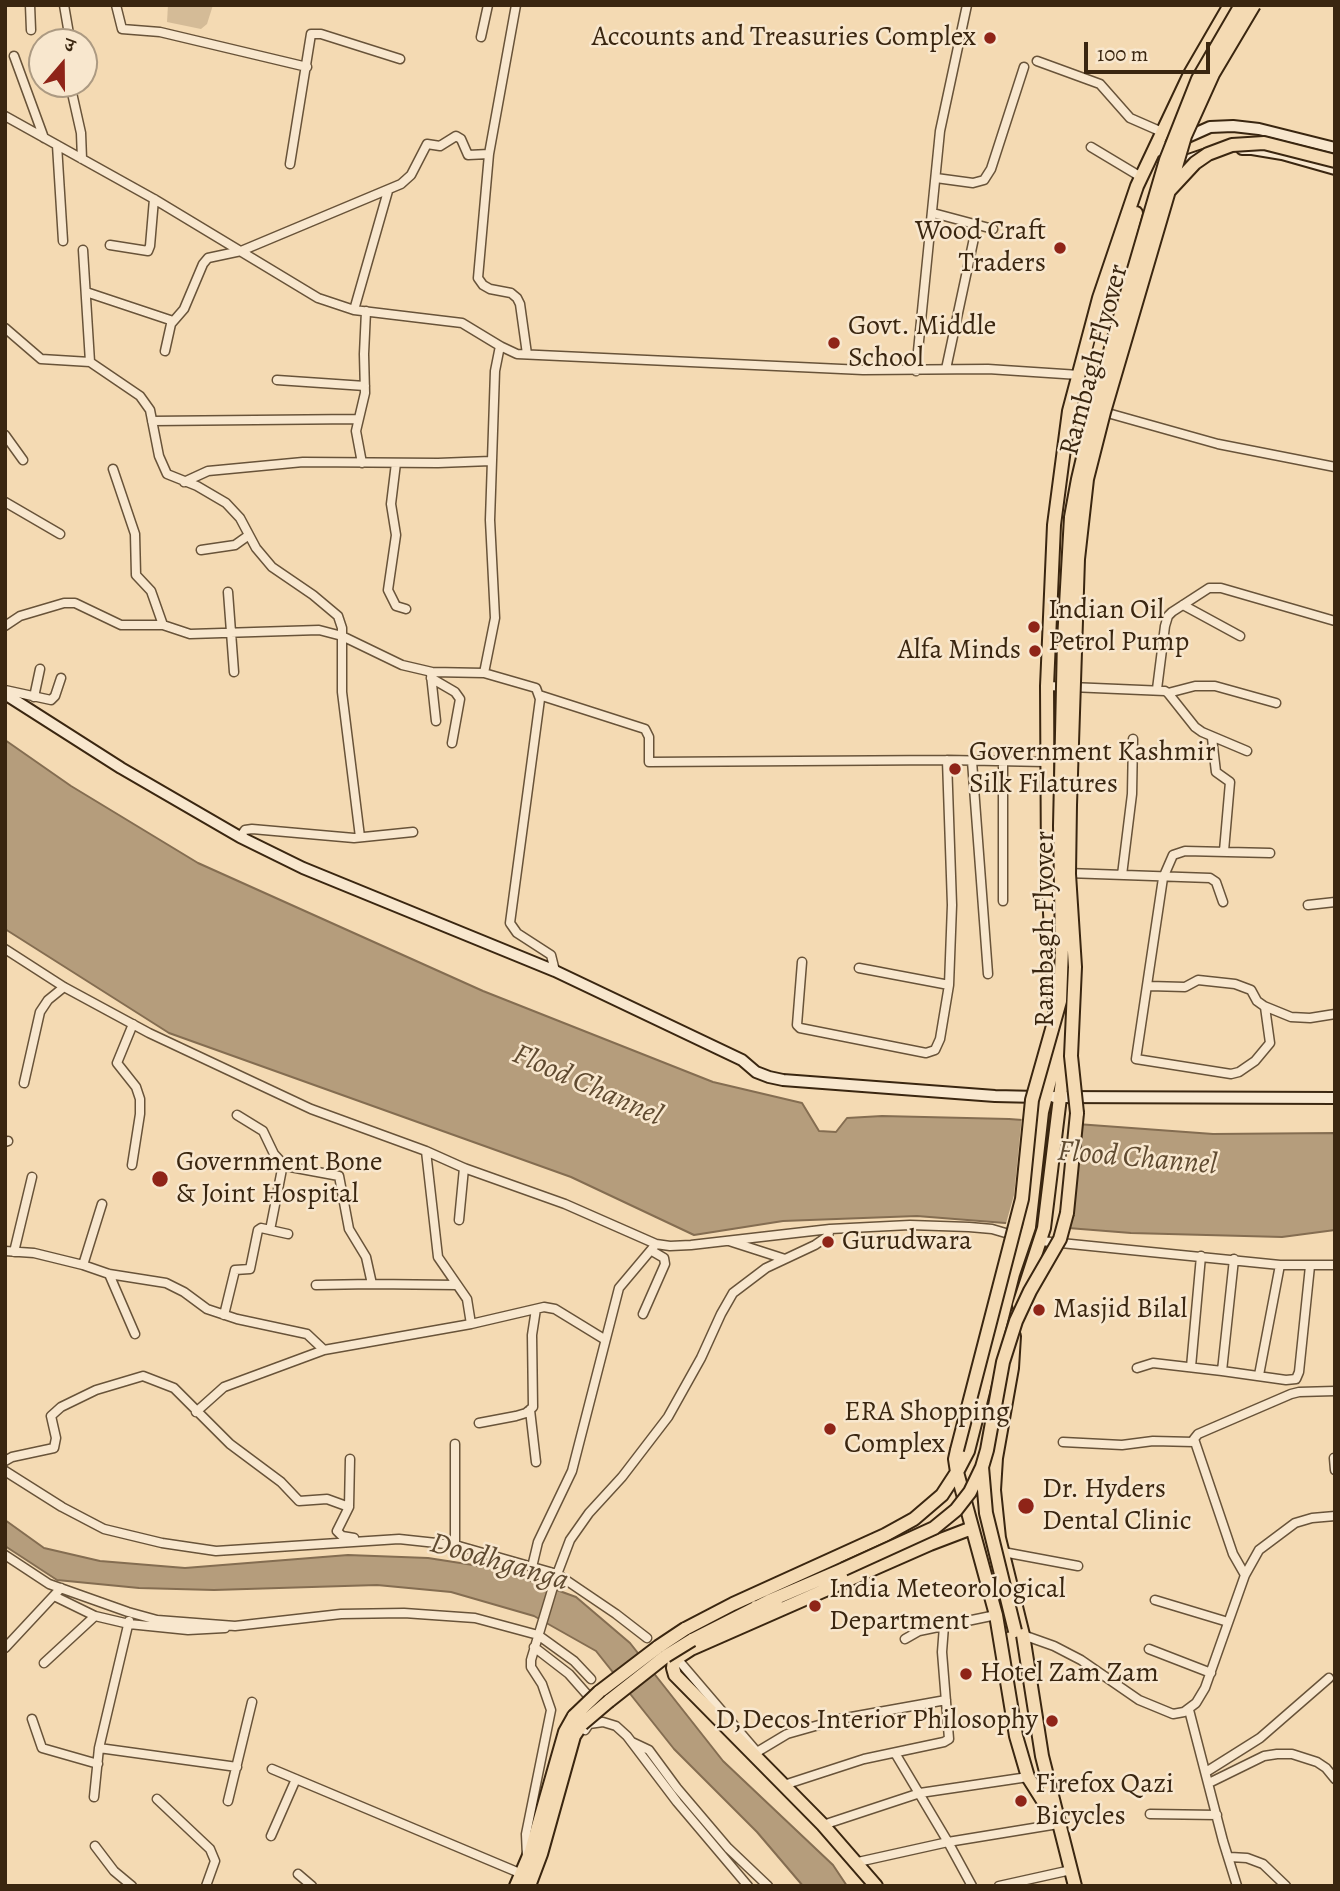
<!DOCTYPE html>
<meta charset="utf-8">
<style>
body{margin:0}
#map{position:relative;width:1340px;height:1891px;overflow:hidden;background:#f4dab3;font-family:Alegreya,"Noto Serif Devanagari",serif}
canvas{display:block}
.frame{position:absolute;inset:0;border:7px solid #3a2610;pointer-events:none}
.north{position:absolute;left:28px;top:28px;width:70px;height:70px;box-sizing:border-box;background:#f8e7ce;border:2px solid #ac9a82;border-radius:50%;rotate:20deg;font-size:19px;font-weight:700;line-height:28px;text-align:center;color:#3a2610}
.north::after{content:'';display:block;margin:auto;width:24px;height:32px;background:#8f2418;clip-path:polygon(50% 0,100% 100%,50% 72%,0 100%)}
.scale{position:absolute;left:1084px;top:42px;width:126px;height:32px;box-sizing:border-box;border:4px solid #3a2610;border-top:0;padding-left:9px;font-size:21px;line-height:24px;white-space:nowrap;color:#3a2610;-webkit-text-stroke:5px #f8e7ce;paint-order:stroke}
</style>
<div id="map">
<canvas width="1340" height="1891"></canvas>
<div class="frame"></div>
<div class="north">उ</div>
<div class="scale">100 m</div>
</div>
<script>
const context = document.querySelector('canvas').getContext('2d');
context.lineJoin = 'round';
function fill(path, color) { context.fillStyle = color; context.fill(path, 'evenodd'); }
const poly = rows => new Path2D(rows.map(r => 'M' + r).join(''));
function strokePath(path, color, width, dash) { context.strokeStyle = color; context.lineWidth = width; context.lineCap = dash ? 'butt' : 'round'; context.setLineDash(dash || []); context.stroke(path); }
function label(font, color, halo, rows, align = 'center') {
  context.font = font + ' Alegreya,serif'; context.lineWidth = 5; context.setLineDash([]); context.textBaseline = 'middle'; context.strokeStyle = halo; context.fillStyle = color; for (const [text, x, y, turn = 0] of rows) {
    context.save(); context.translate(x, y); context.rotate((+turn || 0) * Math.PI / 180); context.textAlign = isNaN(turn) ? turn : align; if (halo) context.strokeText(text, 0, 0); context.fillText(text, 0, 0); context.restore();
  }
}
fill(poly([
 [168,5,213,5,207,24,201,29,167,22]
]), '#d4bb97');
const water = poly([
 [5,740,71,786,198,863,483,991,713,1082,802,1103,819,1131,836,1132,847,1118,882,1116,1009,1119,1213,1134,1335,1133,1335,1230,1282,1237,1131,1233,917,1216,783,1221,694,1235,571,1177,169,1033,5,929,5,740],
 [5,1520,44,1548,100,1561,185,1568,348,1555,428,1558,499,1569,576,1597,630,1643,723,1761,833,1865,847,1886,803,1886,757,1832,674,1749,596,1651,534,1616,451,1592,377,1585,214,1590,139,1588,57,1580,5,1546,5,1520]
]);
fill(water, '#b59d7c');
strokePath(water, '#846d51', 2);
fill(poly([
 [1022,1116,1078,1120,1065,1232,1005,1227,1014,1195]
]), '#f4dab3');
const street = poly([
 [30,5,31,30],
 [64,5,69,34],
 [116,5,122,29,160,32,307,67],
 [516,5,489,154,478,278,483,285,490,289,511,293,517,298,520,304,527,354],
 [481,37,488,5],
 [14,56,44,138],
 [1037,61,1100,84,1130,118,1162,132],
 [70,84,81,133,82,159],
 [5,116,154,199,318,298,354,310,462,323,500,346,517,354,863,370,988,369,1079,375],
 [57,145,63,241],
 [1091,147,1141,177],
 [290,164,311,34,321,34,400,59],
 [936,178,973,183,984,180,991,169,1024,67],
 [933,213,993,229],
 [110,245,148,251,150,246,154,199],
 [83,250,90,362],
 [86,292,173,321],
 [354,310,388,191],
 [5,328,41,359,90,362,140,396,150,410,159,456,167,474,197,486,226,503,240,518,256,548,272,567,313,595,338,616,342,628,342,692,360,837],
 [165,351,171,324,184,309,203,264,208,258,241,251,401,184,411,175,427,144,440,146,456,136,461,139,468,155,489,154],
 [946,369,977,224],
 [916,371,940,131,967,5],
 [277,380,365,386],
 [1104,412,1218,444,1335,467],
 [152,421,358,419],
 [5,435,23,460],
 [362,463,356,431,365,393,364,354,366,311],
 [396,463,391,504,396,535,388,590,396,606,406,609],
 [113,469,135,534,136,575,151,591,163,625],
 [184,482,208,471,303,462,438,463,491,461],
 [5,502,60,534],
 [201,550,235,545,249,535],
 [228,592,234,672],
 [1183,605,1240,636],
 [5,626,20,616,64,603,75,603,121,625,163,625,190,634,319,630,342,636,402,665,432,672,484,673,536,688,540,699,510,923,517,933,551,955,555,971],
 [484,673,495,618,490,520,495,371,500,346],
 [431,675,436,721],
 [431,678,455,692,460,699,452,743],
 [1047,686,1165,691,1168,693,1195,727,1202,732,1247,751],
 [1157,689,1165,626,1168,616,1172,612,1209,588,1221,588,1335,621],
 [5,690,51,700,55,696,61,678],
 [1168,693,1195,686,1215,686,1276,703],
 [539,695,645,729,649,737,649,762,947,760,1046,762],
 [34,697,40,669],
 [1212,738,1216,772,1230,782,1224,851],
 [972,761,988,974],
 [240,837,245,830,252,829,354,838,413,832],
 [1067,873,1210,878,1216,882,1223,902],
 [1122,875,1132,794,1133,739],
 [1003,901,1003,761],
 [1308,905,1335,902],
 [5,949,64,987,149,1033,311,1109,426,1151,464,1168,565,1204,656,1244,670,1246,691,1245,830,1229,910,1225,969,1227,992,1229,1026,1239],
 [802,962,797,1025,800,1028,926,1053,935,1050,940,1039,949,985,952,905,947,760],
 [859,968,949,985],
 [1149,986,1185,987,1198,980,1235,984,1251,990,1257,1001,1264,1006,1291,1017,1310,1018,1335,1014],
 [1265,1007,1270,1043,1255,1061,1239,1072,1231,1074,1136,1059,1163,878,1173,855,1185,851,1270,853],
 [24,1083,40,1012,48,1000,64,987],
 [237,1115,263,1131,274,1154,285,1166,339,1176,349,1229,366,1257,372,1284,457,1285],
 [5,1142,8,1141],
 [426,1151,438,1257,467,1299,471,1324],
 [132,1165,140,1114,140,1099,136,1087,117,1063,133,1024],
 [459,1220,464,1168],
 [270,1230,283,1164],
 [729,1241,785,1259],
 [1041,1241,1280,1265,1335,1265],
 [5,1251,34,1253,83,1265,109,1274,166,1283,184,1292,207,1309,237,1319,307,1334,324,1350,471,1324,544,1307,555,1309,604,1339],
 [14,1252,32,1177],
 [1234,1259,1222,1371,1286,1380,1296,1379,1299,1372,1310,1266],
 [83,1265,102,1204],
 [109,1274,135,1334],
 [316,1285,372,1284],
 [643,1314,665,1264,664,1258,652,1251],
 [224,1315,235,1270,250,1269,258,1230,261,1228,288,1234],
 [1191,1367,1201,1256],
 [1137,1368,1153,1363,1222,1371],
 [1259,1375,1280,1265],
 [530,1410,536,1462],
 [196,1412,224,1387,324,1350],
 [479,1423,516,1416,526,1413,533,1407,532,1335,536,1309],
 [1063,1442,1122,1445,1153,1441,1194,1442],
 [1334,1458,1335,1470],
 [350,1459,349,1507,337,1531,342,1536,354,1538],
 [5,1461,12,1457,54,1448,56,1438,51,1416,61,1407,96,1390,143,1376,174,1388,230,1444,281,1482,299,1501,327,1499,349,1507],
 [5,1471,62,1507,104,1529,162,1543,216,1551,399,1539,455,1545,557,1574,616,1614,647,1638],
 [455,1545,455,1444],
 [1003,1552,1078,1566],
 [5,1555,49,1584,128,1612,157,1620,235,1626,341,1614,404,1613,475,1618,538,1635,574,1661,591,1679],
 [532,1567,538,1542,572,1471,619,1288,656,1244],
 [1245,1575,1233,1554,1194,1439,1198,1434,1291,1394,1299,1392,1335,1391],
 [54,1596,95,1616],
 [1155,1600,1228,1622],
 [1023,1635,1054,1646,1081,1660,1139,1700,1173,1714,1184,1712,1196,1703,1205,1688,1245,1575,1259,1550,1295,1523,1312,1518,1335,1516],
 [905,1639,919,1631,996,1615],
 [534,1647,569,1674,591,1699],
 [5,1648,61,1588],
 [1149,1649,1211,1673],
 [674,1655,757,1752,787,1734,840,1719,946,1700],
 [44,1663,95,1616,129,1624,188,1630,225,1628],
 [1189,1710,1223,1841,1237,1886],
 [32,1719,42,1748,98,1764],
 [585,1730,589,1724,603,1722,616,1726,627,1736,677,1802,748,1886],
 [632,1742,649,1750,677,1788,728,1848,768,1886],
 [99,1748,237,1767],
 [895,1753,948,1842,972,1886],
 [272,1769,522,1874],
 [1206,1772,1260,1738,1329,1678],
 [1209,1783,1264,1756,1277,1754,1292,1754,1317,1762,1326,1768,1335,1779],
 [784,1785,864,1759,944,1742,949,1739,942,1652,944,1626],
 [94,1797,99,1748,129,1621],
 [157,1799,210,1849,215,1861,206,1886],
 [228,1801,252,1702],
 [1150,1814,1217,1815],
 [823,1825,920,1793,1028,1777],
 [271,1836,296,1779],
 [95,1846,114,1871,132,1886],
 [527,1857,526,1834,551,1710,542,1684,531,1667,531,1660,556,1577,570,1540,589,1513,622,1477,668,1417,701,1358,721,1314,733,1293,766,1268,815,1245,828,1236,830,1229],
 [1230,1857,1247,1858,1263,1864,1286,1886],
 [858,1862,948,1842,1058,1824],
 [298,1874,312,1886],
 [999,1886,1071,1870]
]);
const secondary = poly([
 [1242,149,1252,149,1282,154,1335,169],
 [1154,152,1210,127,1233,126,1259,129,1335,148],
 [1171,166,1206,154],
 [5,694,121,768,240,837,303,868,555,971,742,1060,756,1072,769,1077,783,1080,995,1096,1038,1097],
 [1054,1097,1335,1098]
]);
const primary = poly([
 [1086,443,1082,431,1084,407,1136,213],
 [1055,1012,1048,873,1047,686,1054,525,1069,411,1099,298,1137,186,1190,74,1230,5],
 [1067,1213,1077,1113],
 [1019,1305,1044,1228,1063,1073,1066,989],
 [1014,1336,1012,1368,996,1458,994,1490,999,1538,1023,1635,1042,1756,1075,1886],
 [957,1450,955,1459,957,1472,996,1615,1016,1736,1028,1777,1052,1815],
 [756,1607,771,1610,778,1607],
 [685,1629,733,1604,885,1535,914,1519,942,1495,957,1472,968,1451,1013,1274,1029,1227,1042,1112,1052,1072,1056,1041],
 [692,1640,769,1601,844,1569],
 [599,1692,658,1647],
 [609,1701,666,1656],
 [516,1886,531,1851,565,1732,574,1716],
 [529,1886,541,1854,574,1736,582,1724],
 [876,1886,823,1825,675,1675,673,1668,674,1660,691,1649,930,1544,972,1528]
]);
strokePath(street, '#685339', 11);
strokePath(secondary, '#3a2610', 14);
strokePath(primary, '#3a2610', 16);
strokePath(street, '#f8e7ce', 8);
strokePath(secondary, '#f8e7ce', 10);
strokePath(primary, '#f4dab3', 12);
const primaryBridge = poly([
 [1169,191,1195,163,1208,154,1232,145,1264,143,1335,161],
 [1077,1113,1071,1056,1075,967,1069,874,1070,805,1078,559,1087,479,1104,412,1185,136,1213,74,1254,5],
 [957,1450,1022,1199,1032,1100,1060,1001,1062,948,1060,826,1064,640,1071,517,1078,479,1099,389,1166,160,1198,79,1241,5],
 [982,1467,986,1513,1015,1631],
 [844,1569,934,1528,956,1510,970,1492,982,1467,987,1450,1003,1362,1016,1321,1030,1291,1060,1239,1067,1213],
 [658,1647,685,1629],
 [666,1656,692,1640],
 [574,1716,599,1692],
 [582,1724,609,1701]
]);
strokePath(primaryBridge, '#3a2610', 16, []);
strokePath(primaryBridge, '#f4dab3', 12);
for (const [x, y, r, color] of [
 [990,38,7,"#8f2418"],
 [1060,248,7,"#8f2418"],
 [834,343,7,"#8f2418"],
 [1034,627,7,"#8f2418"],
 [1035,651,7,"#8f2418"],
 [955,769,7,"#8f2418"],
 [160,1179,9,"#8f2418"],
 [828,1242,7,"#8f2418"],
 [1039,1310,7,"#8f2418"],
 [830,1429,7,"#8f2418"],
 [1026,1506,9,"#8f2418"],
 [815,1606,7,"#8f2418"],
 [966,1674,7,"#8f2418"],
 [1052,1721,7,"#8f2418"],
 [1021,1801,7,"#8f2418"]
]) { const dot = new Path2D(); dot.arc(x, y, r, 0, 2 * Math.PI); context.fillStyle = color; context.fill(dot); strokePath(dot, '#f8e7ce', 2.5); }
label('28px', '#3a2610', '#f8e7ce', [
 ["Accounts and Treasuries Complex",976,38,"right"],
 ["Wood Craft",1046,232,"right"],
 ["Traders",1046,264,"right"],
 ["Govt. Middle",848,327],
 ["School",848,359],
 ["Indian Oil",1048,611],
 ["Petrol Pump",1048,643],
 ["Alfa Minds",1021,651,"right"],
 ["Government Kashmir",969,753],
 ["Silk Filatures",969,785],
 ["Government Bone",176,1163],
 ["& Joint Hospital",176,1195],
 ["Gurudwara",842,1242],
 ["Masjid Bilal",1053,1310],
 ["ERA Shopping",844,1413],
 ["Complex",844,1445],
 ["Dr. Hyders",1042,1490],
 ["Dental Clinic",1042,1522],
 ["India Meteorological",829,1590],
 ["Department",829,1622],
 ["Hotel Zam Zam",980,1674],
 ["D,Decos Interior Philosophy",1038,1721,"right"],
 ["Firefox Qazi",1035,1785],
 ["Bicycles",1035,1817]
], 'left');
label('28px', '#3a2610', '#f8e7ce', [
 ["Rambagh Flyover",1095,360,-75],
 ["Rambagh Flyover",1046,929,-90]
]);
label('italic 30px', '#5f4a30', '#f8e7ce', [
 ["Flood Channel",587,1086,24],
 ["Flood Channel",1137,1159,5],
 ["Doodhganga",499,1563,16]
]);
</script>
